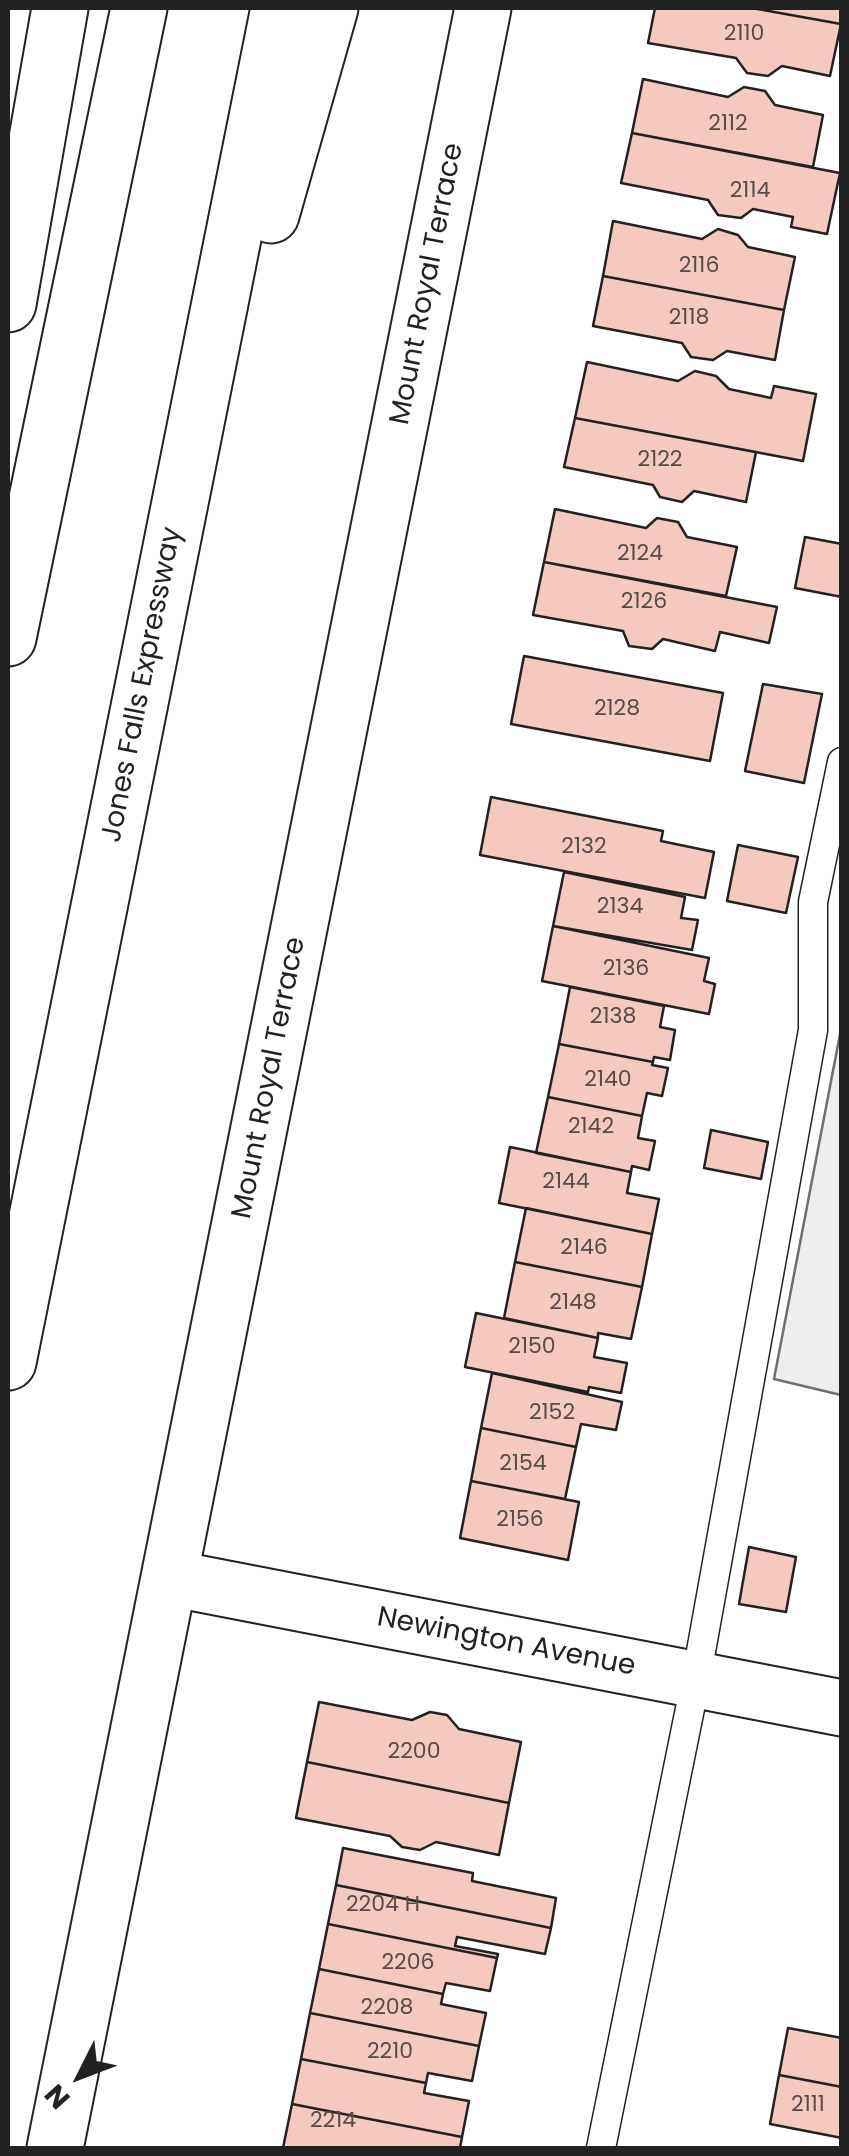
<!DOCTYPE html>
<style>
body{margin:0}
#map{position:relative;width:849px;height:2156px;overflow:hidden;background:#fff;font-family:Poppins,sans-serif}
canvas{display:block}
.frame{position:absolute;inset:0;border:10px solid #222;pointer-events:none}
.north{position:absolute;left:30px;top:2026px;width:100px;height:100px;-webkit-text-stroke:8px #fff;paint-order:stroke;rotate:228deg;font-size:28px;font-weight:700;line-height:40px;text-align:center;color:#222}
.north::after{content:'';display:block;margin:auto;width:35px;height:45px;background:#222;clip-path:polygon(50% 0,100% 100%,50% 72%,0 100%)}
</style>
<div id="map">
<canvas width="849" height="2156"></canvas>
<div class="frame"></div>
<div class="north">N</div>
</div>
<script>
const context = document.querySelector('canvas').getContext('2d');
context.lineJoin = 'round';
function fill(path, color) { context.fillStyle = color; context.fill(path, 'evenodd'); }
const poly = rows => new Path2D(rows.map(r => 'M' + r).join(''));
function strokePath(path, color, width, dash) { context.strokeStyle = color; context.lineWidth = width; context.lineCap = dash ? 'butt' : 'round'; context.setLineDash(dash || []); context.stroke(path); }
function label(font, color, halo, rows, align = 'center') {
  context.font = font + ' Poppins,sans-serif'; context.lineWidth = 8; context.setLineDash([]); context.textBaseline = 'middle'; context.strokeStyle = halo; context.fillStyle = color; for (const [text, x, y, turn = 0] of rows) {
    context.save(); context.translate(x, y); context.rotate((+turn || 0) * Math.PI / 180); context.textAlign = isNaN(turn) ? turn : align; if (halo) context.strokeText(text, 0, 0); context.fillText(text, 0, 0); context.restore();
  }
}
const green = poly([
 [841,1029,841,1395,774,1379,841,1029]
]);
fill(green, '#eee');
strokePath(green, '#6f6f6f', 2.5);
const building = poly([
 [655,8,752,8,841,24,830,76,782,66,768,76,747,73,736,58,648,43,655,8],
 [752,8,842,8,842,21,841,24,752,8],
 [643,79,728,97,744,87,765,91,775,105,823,115,813,167,632,133,643,79],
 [632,133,840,173,827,234,791,227,793,217,753,209,741,218,718,215,708,200,621,183,632,133],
 [613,221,702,239,718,229,738,235,748,247,795,257,784,310,603,276,613,221],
 [603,276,784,310,775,360,727,351,713,360,691,357,682,343,593,326,603,276],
 [587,362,678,381,695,371,716,376,729,389,771,398,774,386,816,394,803,461,575,418,587,362],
 [575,418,756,452,746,502,694,491,682,502,660,497,653,485,564,467,575,418],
 [555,509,646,528,657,518,678,522,687,537,737,547,726,596,544,562,555,509],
 [805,537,842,544,842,597,795,588,805,537],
 [544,562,777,607,769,643,720,632,715,651,663,639,652,649,629,646,623,631,533,615,544,562],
 [524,656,723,693,710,761,511,724,524,656],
 [763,684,822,694,804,783,745,771,763,684],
 [491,797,663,831,661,841,714,852,705,898,480,855,491,797],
 [738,845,798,857,786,913,727,901,738,845],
 [564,872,685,897,681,918,698,920,692,950,553,926,564,872],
 [553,926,709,958,704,981,715,984,709,1014,542,981,553,926],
 [570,987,664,1006,660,1027,675,1030,670,1060,654,1057,653,1062,559,1044,570,987],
 [559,1044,653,1062,652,1065,668,1068,662,1096,647,1093,642,1116,548,1097,559,1044],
 [548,1097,642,1116,638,1138,655,1141,649,1170,632,1166,631,1172,536,1153,548,1097],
 [711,1130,768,1142,761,1179,704,1168,711,1130],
 [510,1147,631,1172,627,1193,659,1199,652,1234,499,1203,510,1147],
 [526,1208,652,1234,642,1287,515,1262,526,1208],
 [515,1262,642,1287,631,1339,598,1333,598,1338,504,1318,515,1262],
 [476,1313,598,1338,594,1357,627,1363,621,1393,589,1387,588,1392,465,1367,476,1313],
 [492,1373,622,1402,616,1430,581,1424,576,1447,481,1428,492,1373],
 [481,1428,576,1447,565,1499,471,1481,481,1428],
 [471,1481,579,1502,568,1560,460,1538,471,1481],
 [749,1547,796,1557,786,1612,739,1604,749,1547],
 [319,1702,412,1720,430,1712,447,1715,459,1729,521,1742,509,1803,307,1762,319,1702],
 [307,1762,509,1803,499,1855,436,1842,420,1850,402,1847,390,1836,296,1818,307,1762],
 [343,1848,473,1873,472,1881,556,1898,551,1928,336,1885,343,1848],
 [336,1885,551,1928,545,1954,457,1937,455,1946,498,1954,497,1958,328,1924,336,1885],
 [328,1924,497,1958,490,1991,446,1983,443,1994,319,1969,328,1924],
 [319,1969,443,1994,441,2004,486,2013,479,2046,310,2013,319,1969],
 [310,2013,479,2046,472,2081,428,2073,426,2083,301,2059,310,2013],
 [788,2028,842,2038,842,2087,779,2075,788,2028],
 [301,2059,426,2083,424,2093,469,2101,462,2137,292,2104,301,2059],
 [779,2075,842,2087,842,2138,770,2124,779,2075],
 [292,2104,462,2137,460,2148,283,2148,292,2104]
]);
fill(building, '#f3c9c0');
strokePath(building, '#222', 2.5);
const lane = poly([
 [601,2148,696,1679,813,1030,813,902,842,762]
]);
const street = poly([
 [170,1578,842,1708]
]);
const secondary = poly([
 [55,2148,483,8]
]);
const highway = poly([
 [271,215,330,8],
 [8,304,60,8],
 [8,638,139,8],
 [8,1362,279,8]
]);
strokePath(lane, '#222', 31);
strokePath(street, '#222', 59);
strokePath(secondary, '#222', 59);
strokePath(highway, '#222', 59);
strokePath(lane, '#fff', 28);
strokePath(street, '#fff', 55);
strokePath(secondary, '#fff', 55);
strokePath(highway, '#fff', 55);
label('22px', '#564c4a', null, [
 ["2110",744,34],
 ["2112",728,124],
 ["2114",750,191],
 ["2116",699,266],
 ["2118",689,318],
 ["2122",660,460],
 ["2124",640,554],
 ["2126",644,602],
 ["2128",617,709],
 ["2132",584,847],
 ["2134",620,907],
 ["2136",626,969],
 ["2138",613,1017],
 ["2140",608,1080],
 ["2142",591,1127],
 ["2144",566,1182],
 ["2146",584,1248],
 ["2148",573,1303],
 ["2150",532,1347],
 ["2152",552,1413],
 ["2154",523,1464],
 ["2156",520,1520],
 ["2200",414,1752],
 ["2204 H",383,1905],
 ["2206",408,1963],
 ["2208",387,2008],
 ["2210",390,2052],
 ["2111",808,2105],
 ["2214",333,2121]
]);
label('28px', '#222', '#fff', [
 ["Mount Royal Terrace",428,284,-79],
 ["Jones Falls Expressway",143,685,-79],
 ["Mount Royal Terrace",270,1078,-79],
 ["Newington Avenue",506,1643,11]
]);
</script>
